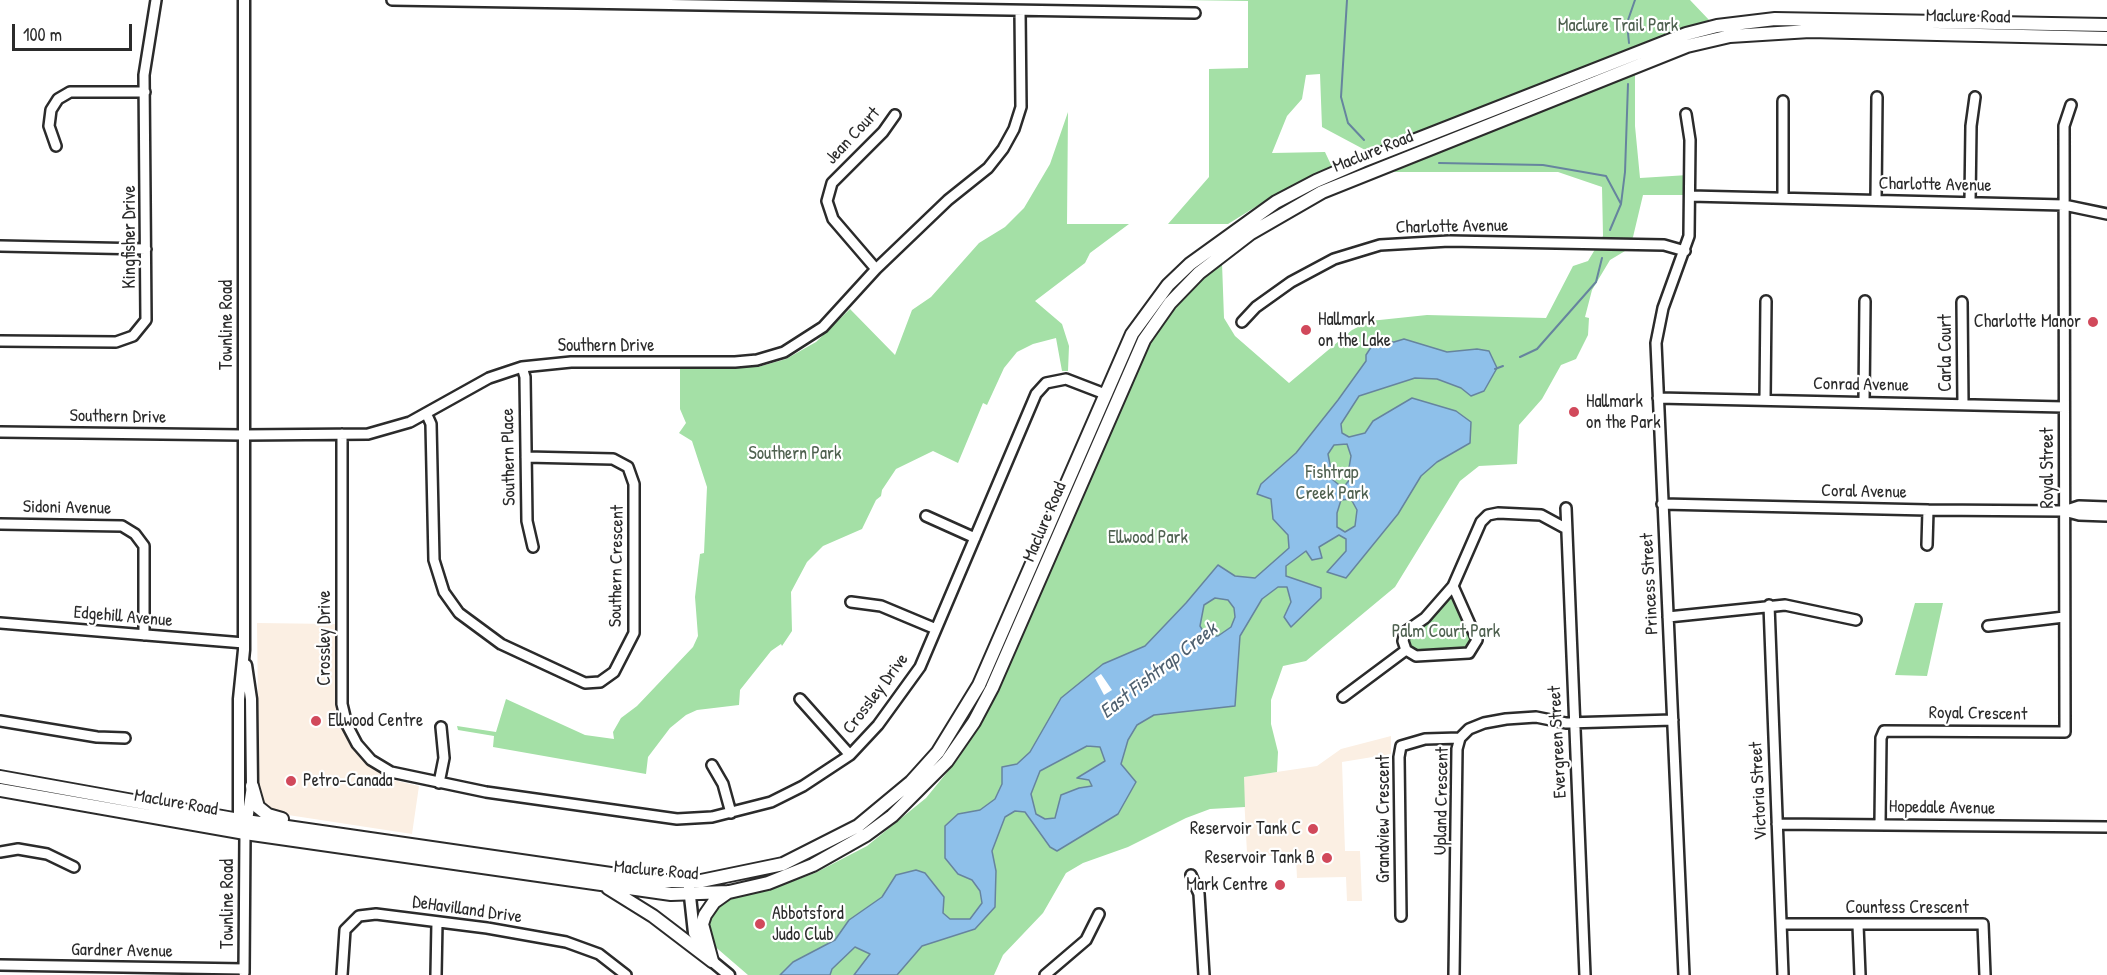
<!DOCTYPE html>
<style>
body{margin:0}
#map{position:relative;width:2107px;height:975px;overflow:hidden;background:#fff;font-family:"Patrick Hand",sans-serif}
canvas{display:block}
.scale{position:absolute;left:12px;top:24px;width:120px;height:27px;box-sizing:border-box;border:3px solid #2b2b2b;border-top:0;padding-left:8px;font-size:18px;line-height:21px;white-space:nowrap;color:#2b2b2b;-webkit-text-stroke:4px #fff;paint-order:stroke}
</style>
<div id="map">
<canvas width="2107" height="975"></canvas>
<div class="scale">100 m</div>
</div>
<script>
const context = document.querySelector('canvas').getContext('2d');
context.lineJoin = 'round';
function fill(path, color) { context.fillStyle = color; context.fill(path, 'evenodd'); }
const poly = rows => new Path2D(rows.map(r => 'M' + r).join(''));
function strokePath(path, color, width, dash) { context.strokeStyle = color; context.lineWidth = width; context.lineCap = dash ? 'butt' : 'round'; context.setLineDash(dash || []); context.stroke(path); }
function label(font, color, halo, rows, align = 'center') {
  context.font = font + ' "Patrick Hand",sans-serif'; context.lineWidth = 4.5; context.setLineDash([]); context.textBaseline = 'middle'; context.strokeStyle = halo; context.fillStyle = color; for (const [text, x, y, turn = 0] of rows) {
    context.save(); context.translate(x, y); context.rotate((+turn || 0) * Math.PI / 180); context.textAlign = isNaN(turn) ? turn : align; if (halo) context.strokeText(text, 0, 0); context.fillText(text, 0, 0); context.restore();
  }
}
fill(poly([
 [257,623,335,624,335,704,341,727,352,747,369,766,393,780,419,786,412,834,275,813,264,804,259,790],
 [1391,736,1391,754,1342,762,1345,851,1360,851,1362,901,1347,901,1346,877,1297,878,1296,859,1247,853,1243,777,1317,766,1341,749]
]), '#fbefe3');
fill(poly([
 [1181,0,1690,0,1710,21,1672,32,1367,151,1322,127,1320,74,1306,75,1302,99,1287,116,1272,153,1325,152,1332,167,1273,196,1228,224,1168,224,1209,177,1209,69,1248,68,1248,1],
 [1635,72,1635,126,1640,178,1688,175,1689,195,1643,195,1633,237,1625,251,1610,260,1592,290,1585,317,1589,318,1588,335,1576,359,1561,365,1542,399,1519,425,1517,464,1479,466,1460,481,1395,587,1306,661,1283,666,1271,700,1271,724,1278,752,1277,772,1244,777,1245,807,1210,809,1186,818,1128,847,1083,863,1066,873,1043,913,1003,955,994,975,748,975,712,944,708,929,716,906,729,898,771,889,815,873,867,846,926,798,958,759,990,706,1015,654,1147,347,1170,311,1190,289,1222,263,1224,318,1235,336,1289,383,1352,330,1370,321,1427,315,1546,318,1573,266,1588,261,1603,236,1602,187,1558,172,1393,172],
 [1068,112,1067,224,1129,224,1090,253,1085,263,1035,301,1062,324,1069,346,1068,371,1062,371,1056,338,1033,344,1017,352,1004,368,987,405,983,403,958,463,933,451,896,469,882,490,881,496,876,500,862,529,823,546,807,562,791,592,792,631,782,646,781,644,771,651,740,690,739,705,697,710,686,715,670,728,648,757,646,774,493,747,494,736,458,730,457,726,496,732,506,699,585,735,614,739,613,732,621,718,637,706,693,647,698,636,695,597,700,554,704,553,707,487,692,441,679,433,686,423,680,409,680,367,758,367,786,359,816,342,850,309,895,355,912,310,931,297,979,243,1005,227,1024,208,1050,164],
 [1450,596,1474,640,1467,650,1418,652,1411,647,1409,634,1428,622],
 [1915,603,1943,603,1927,676,1895,675]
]), '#a4e0a6');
const water = poly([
 [1404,339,1447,352,1477,349,1489,351,1497,368,1484,391,1471,396,1461,388,1437,379,1415,378,1359,396,1341,424,1342,433,1349,437,1365,433,1373,421,1412,398,1456,411,1471,422,1470,443,1437,462,1421,476,1398,514,1346,578,1327,572,1346,551,1346,539,1339,535,1319,547,1322,558,1312,560,1306,551,1286,566,1286,576,1321,588,1321,598,1291,627,1284,617,1291,602,1287,587,1278,587,1262,599,1240,636,1235,706,1154,715,1137,725,1128,740,1121,764,1136,782,1118,814,1057,851,1050,847,1025,812,1015,811,1005,817,992,851,996,871,995,907,975,929,922,946,897,975,854,975,870,954,855,947,832,969,830,975,780,975,793,962,835,940,849,920,882,897,896,875,916,870,925,873,944,897,943,913,950,919,970,919,982,903,980,891,972,880,958,874,945,858,945,826,958,814,980,810,995,799,1002,784,1002,767,1017,764,1030,752,1061,698,1103,664,1145,646,1186,603,1218,565,1235,576,1255,578,1289,548,1288,535,1273,519,1271,499,1257,494,1261,484,1296,453,1338,400,1366,361,1366,355,1375,341,1394,342,1404,339],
 [1347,444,1351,456,1349,468,1354,474,1343,488,1333,480,1328,454,1334,445,1347,444],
 [1351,499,1357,510,1355,526,1345,532,1337,527,1337,513,1341,500,1351,499],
 [1215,598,1228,600,1234,608,1235,617,1231,627,1218,636,1206,636,1200,626,1204,605,1215,598],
 [1087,746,1100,747,1105,761,1077,778,1089,780,1092,786,1079,788,1061,795,1055,818,1045,819,1036,814,1031,794,1040,771,1087,746]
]);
fill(water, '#8ec0ea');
strokePath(water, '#66849e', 1.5);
fill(poly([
 [1101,674,1112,690,1104,695,1095,678]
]), '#fff');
strokePath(poly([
 [1347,0,1341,97,1348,123,1364,140],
 [1629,43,1627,23,1635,0],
 [1439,163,1543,165,1606,176,1621,204],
 [1610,230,1621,204,1625,172,1628,84],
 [1520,357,1537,349,1596,282,1602,258],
 [1495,369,1503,366]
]), '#66849e', 2);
const minor = poly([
 [392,0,1195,13],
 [1783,101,1783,198],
 [56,146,49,126,51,110,58,99,70,92,145,92],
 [1690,196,2064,205,2107,214],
 [1876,200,1877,97],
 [1970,202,1971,126,1975,97],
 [0,246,146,249],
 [876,269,833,219,827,201,832,183,883,132,895,115],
 [1962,302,1963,404],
 [1242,322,1256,307,1291,282,1334,259,1380,245,1449,241,1664,245,1685,251],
 [0,341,116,342,133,336,146,320,144,75,156,0],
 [522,367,525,377,527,521,533,547],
 [1658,398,2064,407],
 [1765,399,1766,301],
 [1864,402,1865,301],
 [427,415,431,424,434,560,444,592,459,613,501,644,585,683,600,682,614,672,634,633,634,484,628,467,613,459,526,457],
 [0,432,243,435,368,434,410,422,489,378,522,367,571,362,735,362,757,360,784,352,823,327,876,269,948,200,988,168,1003,149,1014,129,1021,107,1020,11],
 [342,434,342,704,347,725,357,744,371,760,391,772,486,792,677,819,712,817,771,802,803,786,850,755,878,725,920,667,1036,394,1046,383,1066,379,1105,394],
 [1662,504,1928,510,2064,511,2079,506,2107,507],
 [1566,508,1585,975],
 [2064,511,2079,515,2107,516],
 [926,516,975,538],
 [0,524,122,526,135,534,144,546,144,635],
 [1927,545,1928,510],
 [1453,586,1477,640,1469,653,1416,656,1406,650,1403,641,1405,632,1425,618,1453,586,1481,522,1488,515,1498,513,1541,515,1565,528],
 [851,602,881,606,936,629],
 [1769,605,1783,975],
 [1668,617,1785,605,1856,620],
 [0,623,244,643],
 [1988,626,2064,617],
 [1343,697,1406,650],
 [800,699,850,755],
 [0,721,97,737,125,738],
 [712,765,723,784,731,813],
 [439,783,444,758,441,727],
 [1777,824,2107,827],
 [1880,824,1881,738,1884,731,2065,732,2064,126,2071,105],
 [0,852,18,849,47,854,74,867],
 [1191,875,1199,894,1204,975],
 [1401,916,1399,757,1401,746,1425,739,1460,738],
 [1781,924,1983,924,1985,975],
 [1858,925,1860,975],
 [0,965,244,969],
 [244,973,245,833],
 [342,975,345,930,359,916,376,914,487,928,566,942,599,954,626,975],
 [436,975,437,922],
 [1045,975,1086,940,1099,914],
 [1454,975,1457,749,1460,738,1469,729,1484,723,1506,719,1536,717,1566,723,1673,720],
 [1684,975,1656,343,1663,308,1689,236,1690,140,1686,114]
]);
const tertiary = poly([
 [246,665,251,699,252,786,246,828],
 [242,827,239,820,239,699,244,650,244,0],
 [689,887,694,933,712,961,729,975]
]);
const secondary = poly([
 [0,777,239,820,659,881,701,881,783,864,858,826,911,782,938,752,979,685,1132,334,1168,285,1190,264,1276,202,1316,181,1362,161,1686,34,1717,26,1775,19,2107,25],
 [252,786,258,807,268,815,282,819],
 [0,790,245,833,671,894,729,892,768,883,813,865,866,835,892,816,947,761,974,722,992,688,1144,340,1170,303,1199,273,1251,233,1322,192,1687,46,1730,36,1810,31,2107,38],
 [608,888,653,916,712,961],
 [712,961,702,924,705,915,714,902,728,892]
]);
strokePath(minor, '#2b2b2b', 14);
strokePath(tertiary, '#2b2b2b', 15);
strokePath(secondary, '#2b2b2b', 16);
strokePath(minor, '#fff', 9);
strokePath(tertiary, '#fff', 10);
strokePath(secondary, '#fff', 12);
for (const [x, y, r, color] of [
 [2093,322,6,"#d1495b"],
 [1306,330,6,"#d1495b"],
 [1574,412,6,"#d1495b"],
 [316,721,6,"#d1495b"],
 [291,781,6,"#d1495b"],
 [1313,829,6,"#d1495b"],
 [1327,858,6,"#d1495b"],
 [1280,885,6,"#d1495b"],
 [760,924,6,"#d1495b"]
]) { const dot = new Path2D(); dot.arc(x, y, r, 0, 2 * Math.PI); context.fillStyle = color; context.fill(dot); strokePath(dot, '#fff', 2); }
label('18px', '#2b2b2b', '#fff', [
 ["Maclure Road",1968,17,1],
 ["Jean Court",853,136,-47],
 ["Maclure Road",1373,152,-22],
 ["Charlotte Avenue",1935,185,1],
 ["Charlotte Avenue",1452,227,-1],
 ["Kingfisher Drive",130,237,-90],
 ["Townline Road",227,325,-90],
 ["Southern Drive",606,346],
 ["Carla Court",1946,353,-90],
 ["Conrad Avenue",1861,385,1],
 ["Southern Drive",118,417,1],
 ["Southern Place",509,457,-91],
 ["Royal Street",2048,468,-90],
 ["Coral Avenue",1864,492,1],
 ["Sidoni Avenue",67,508,1],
 ["Maclure Road",1045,522,-67],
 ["Southern Crescent",617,566,-89],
 ["Princess Street",1650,584,-93],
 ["Edgehill Avenue",123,617,5],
 ["Crossley Drive",325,638,-90],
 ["Crossley Drive",876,694,-53],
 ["Royal Crescent",1978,714,1],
 ["Evergreen Street",1558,742,-93],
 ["Victoria Street",1759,791,-93],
 ["Upland Crescent",1442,801,-89],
 ["Maclure Road",176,803,10],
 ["Hopedale Avenue",1942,808,1],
 ["Grandview Crescent",1384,819,-90],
 ["Maclure Road",656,871,5],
 ["Townline Road",228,904,-90],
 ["Countess Crescent",1907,908],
 ["DeHavilland Drive",467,910,8],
 ["Gardner Avenue",122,951,1]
]);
label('18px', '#4f6150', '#fff', [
 ["Maclure Trail Park",1618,26],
 ["Southern Park",795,454],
 ["Fishtrap",1332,473],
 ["Creek Park",1332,494],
 ["Ellwood Park",1148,538],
 ["Palm Court Park",1446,632]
]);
label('18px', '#2b2b2b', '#fff', [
 ["Hallmark",1318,320],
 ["on the Lake",1318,341],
 ["Charlotte Manor",2081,322,"right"],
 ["Hallmark",1586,402],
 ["on the Park",1586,423],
 ["Ellwood Centre",328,721],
 ["Petro-Canada",303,781],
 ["Reservoir Tank C",1301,829,"right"],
 ["Reservoir Tank B",1315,858,"right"],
 ["Mark Centre",1268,885,"right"],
 ["Abbotsford",772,914],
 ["Judo Club",772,935]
], 'left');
label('italic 20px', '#4e5f6e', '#fff', [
 ["East Fishtrap Creek",1159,671,-38]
]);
</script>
